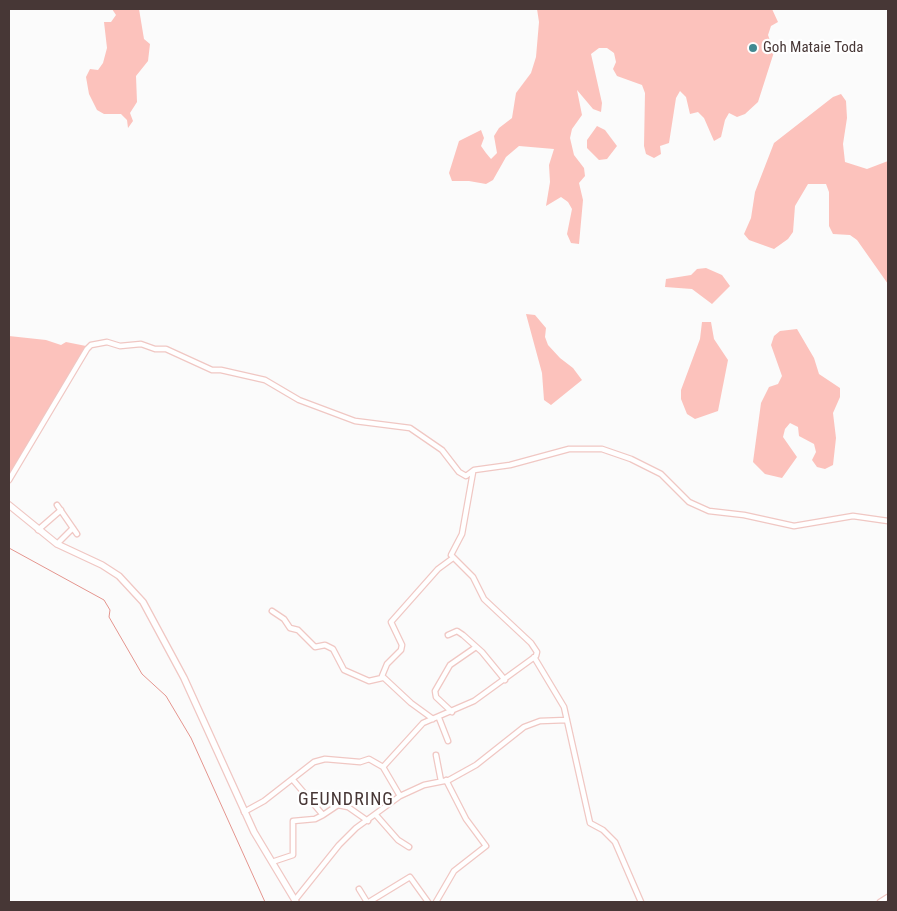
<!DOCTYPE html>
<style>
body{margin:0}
#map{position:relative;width:897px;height:911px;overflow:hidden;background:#fbfbfb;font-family:"Roboto Condensed",sans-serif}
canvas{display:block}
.frame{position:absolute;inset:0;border:10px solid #473736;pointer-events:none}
</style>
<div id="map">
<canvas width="897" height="911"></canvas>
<div class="frame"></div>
</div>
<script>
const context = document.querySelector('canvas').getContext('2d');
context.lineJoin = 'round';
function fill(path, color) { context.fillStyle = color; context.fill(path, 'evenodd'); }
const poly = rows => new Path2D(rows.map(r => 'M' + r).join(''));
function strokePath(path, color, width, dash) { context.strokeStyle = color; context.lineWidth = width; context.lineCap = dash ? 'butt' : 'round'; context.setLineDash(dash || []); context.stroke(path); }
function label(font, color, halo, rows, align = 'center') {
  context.font = font + ' "Roboto Condensed",sans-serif'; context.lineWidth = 4.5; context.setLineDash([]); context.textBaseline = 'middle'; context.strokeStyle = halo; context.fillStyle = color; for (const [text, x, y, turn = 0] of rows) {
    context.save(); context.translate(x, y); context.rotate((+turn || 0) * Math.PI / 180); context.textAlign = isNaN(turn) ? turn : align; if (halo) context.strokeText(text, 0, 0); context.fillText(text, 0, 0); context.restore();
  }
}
fill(poly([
 [112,9,139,9,144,39,150,44,148,61,136,76,137,102,130,113,133,121,128,128,127,120,121,114,104,114,97,110,89,94,86,77,90,69,98,70,103,63,107,48,104,22,111,22,116,15],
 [537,9,772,9,778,22,771,26,768,35,774,52,758,102,745,114,737,117,729,113,725,120,721,137,714,141,704,118,698,112,690,114,686,97,680,91,676,98,669,143,660,146,661,154,654,158,646,154,644,146,645,93,642,85,617,76,613,69,616,62,614,53,607,48,599,48,591,54,602,103,601,112,593,109,577,90,582,115,572,129,570,138,574,155,584,168,585,176,579,183,583,200,579,244,571,243,567,234,572,209,568,202,561,197,546,206,550,182,549,165,554,149,519,146,506,157,493,180,486,184,469,181,452,181,449,173,459,141,481,130,484,138,481,146,486,153,491,159,497,153,494,136,499,128,512,118,516,93,531,73,536,57,539,22],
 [841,94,846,101,847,118,843,144,845,162,867,169,888,161,888,284,857,240,850,235,833,234,829,226,829,192,826,184,808,184,795,206,793,232,788,239,774,249,749,240,744,234,751,218,755,192,774,143,833,97],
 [597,126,605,130,617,146,607,159,599,160,587,148,587,140],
 [706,268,722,275,730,286,712,304,692,289,665,287,666,279,691,275,697,269],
 [526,314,535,315,546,328,545,337,548,345,560,358,573,368,582,380,551,405,544,400,542,373],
 [702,322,711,322,714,339,728,360,718,411,695,419,687,414,681,399,681,390,700,339],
 [797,329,814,358,819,374,840,388,840,397,833,413,836,438,833,465,825,469,817,467,812,460,816,452,814,444,799,436,798,427,790,423,785,429,783,437,797,457,782,478,765,474,753,462,761,403,769,387,778,384,782,376,771,345,774,336,780,331],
 [9,336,46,340,61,345,66,342,86,346,87,348,9,482]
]), '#fcc2bc');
strokePath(poly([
 [9,548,104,600,110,610,109,617,142,674,166,696,191,738,265,902]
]), '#e4958e', 1);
const minor = poly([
 [9,480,87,349,91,345,107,342,120,346,141,344,155,349,166,349,212,370,221,370,265,380,299,400,355,421,410,428,442,450,459,472,466,476,474,470,510,465,569,449,602,449,631,459,661,474,689,502,709,511,744,515,794,526,853,516,888,521],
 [57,505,77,534],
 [38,530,61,510],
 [57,544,73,528],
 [272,611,284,619,290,628,298,630,315,647,325,645,333,649,344,670,369,681,382,678],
 [448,635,457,631,463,635,482,652,505,680],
 [534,657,564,707,590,823,603,830,615,842,641,902],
 [452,712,436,697,435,691,450,665,476,647],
 [439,718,448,741],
 [433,719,411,703,382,676,387,664,401,650,402,645,391,622,438,569,453,558],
 [436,755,441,781],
 [383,767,400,796],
 [293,780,323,815,338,805,348,807,368,821],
 [244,812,264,801,314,762,325,759,360,762,369,759,383,767,423,723,474,701,536,656,537,652,531,643,484,599,473,577,451,555,462,534,473,472],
 [376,815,398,840,409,847],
 [272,862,293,855,293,821,315,819,323,815],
 [359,889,367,902],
 [295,900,339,845,356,828,400,796,424,785,449,780,476,765,524,727,540,721,567,720],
 [369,902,410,877,428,902],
 [436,902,454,871,486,846,466,819,446,780],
 [880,902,888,897]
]);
const tertiary = poly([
 [9,505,57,544,102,565,119,576,143,602,184,678,254,832,296,902]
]);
strokePath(minor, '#f0c7c3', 7);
strokePath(tertiary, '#f0c7c3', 8);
strokePath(minor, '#fff', 4.5);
strokePath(tertiary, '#fff', 5.5);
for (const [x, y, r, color] of [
 [753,48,5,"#428991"]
]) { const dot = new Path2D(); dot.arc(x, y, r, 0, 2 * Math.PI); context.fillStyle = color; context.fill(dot); strokePath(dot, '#fff', 2); }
label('15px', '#473736', '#fff', [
 ["Goh Mataie Toda",763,48]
], 'left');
context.letterSpacing = '1px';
label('18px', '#473736', '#fff', [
 ["GEUNDRING",346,800]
]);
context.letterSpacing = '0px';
</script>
